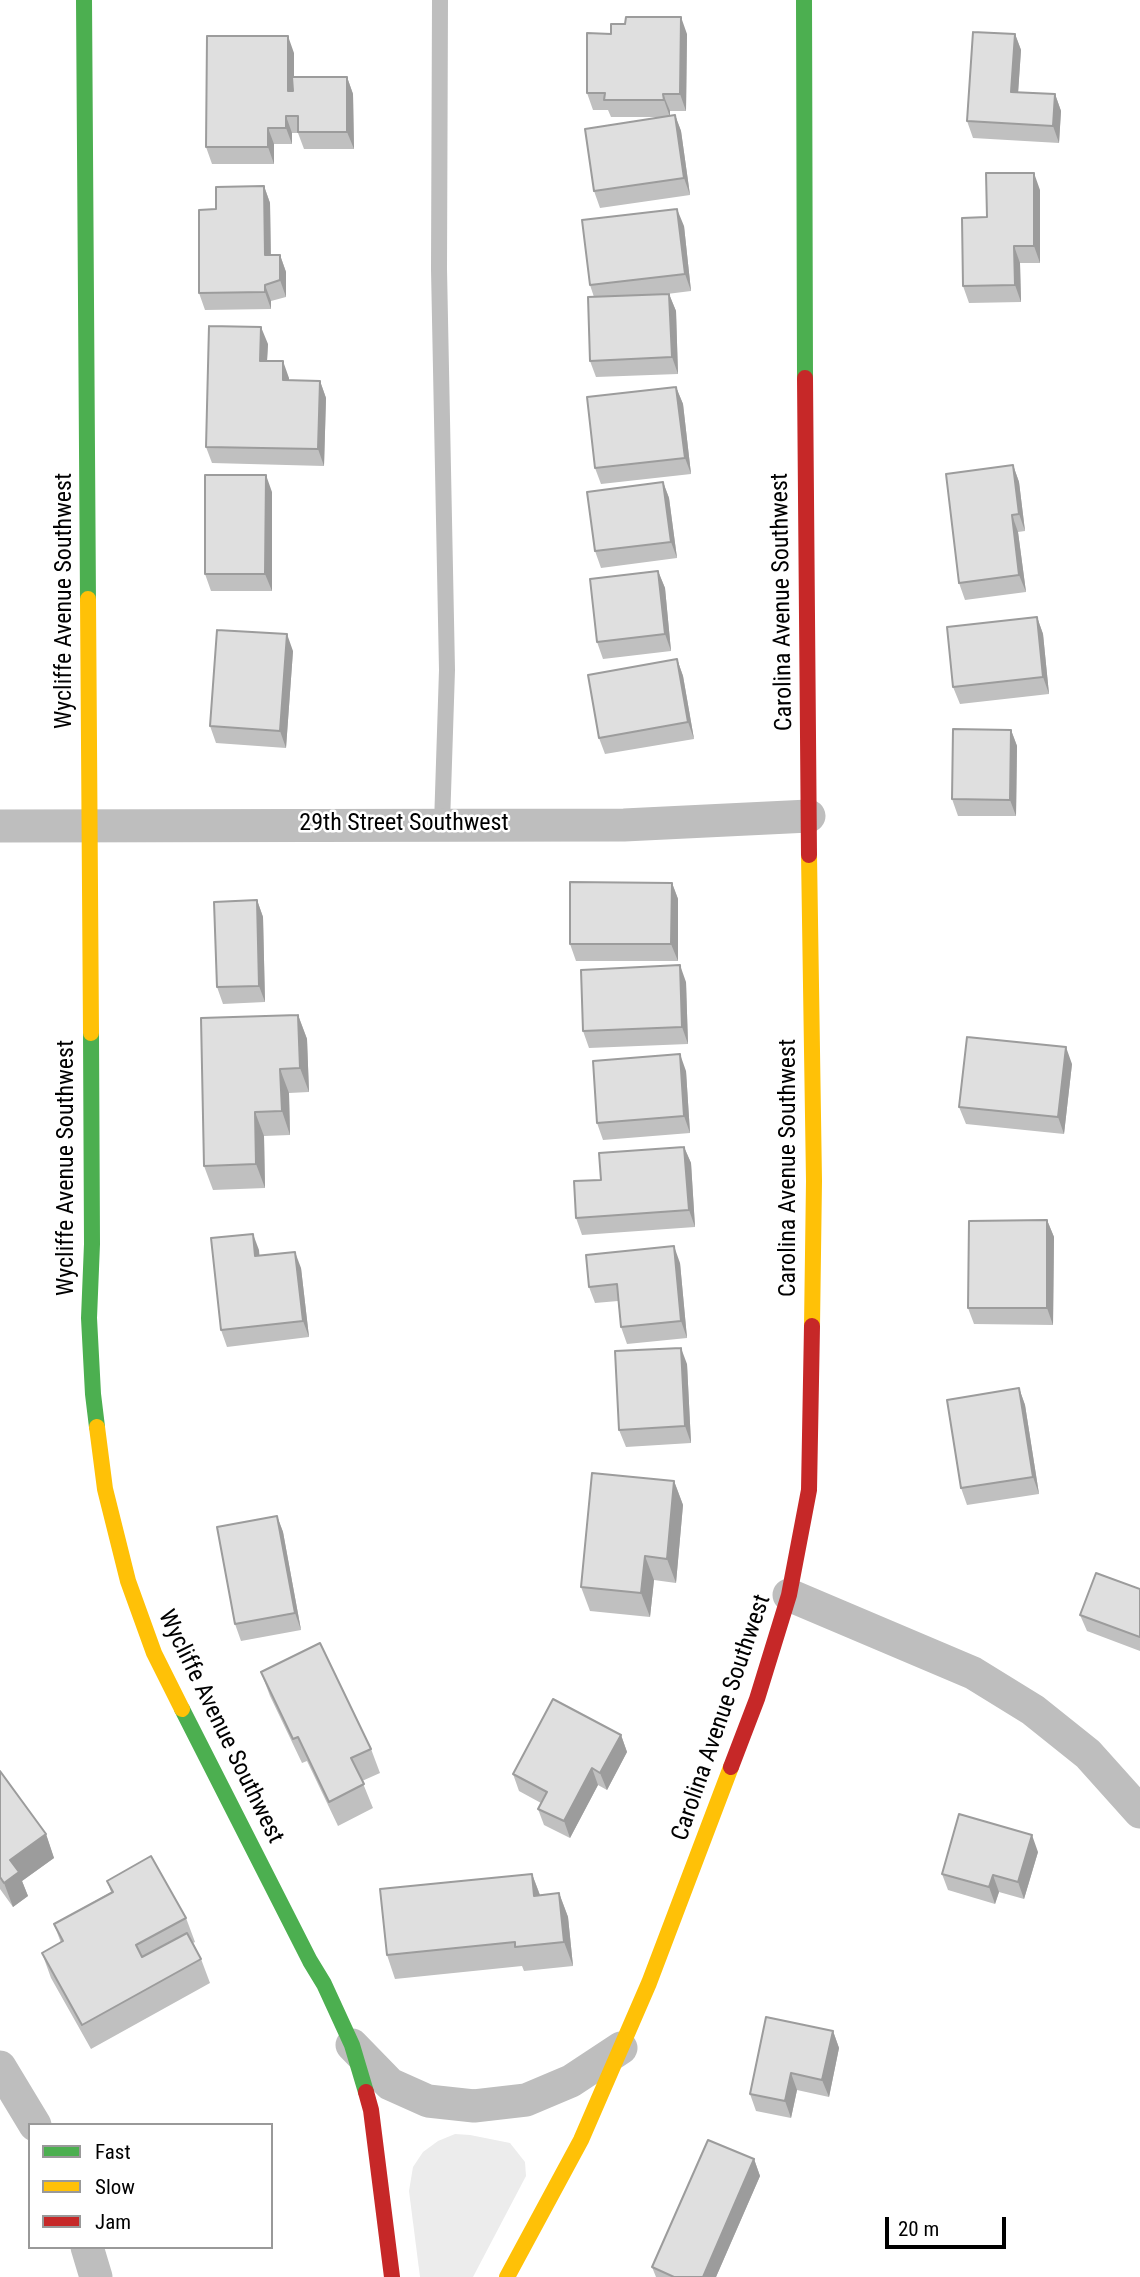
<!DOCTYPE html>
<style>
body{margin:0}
#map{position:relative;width:1140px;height:2277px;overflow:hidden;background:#fff;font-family:"Roboto Condensed",sans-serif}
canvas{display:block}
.legend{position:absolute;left:28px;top:2123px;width:245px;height:126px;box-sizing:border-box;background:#fff;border:2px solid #999;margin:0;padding:9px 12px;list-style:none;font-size:21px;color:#000}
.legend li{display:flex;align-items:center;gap:14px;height:35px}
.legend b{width:35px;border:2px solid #999}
.scale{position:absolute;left:885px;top:2217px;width:121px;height:32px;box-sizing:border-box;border:4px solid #000;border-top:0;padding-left:9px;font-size:21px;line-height:24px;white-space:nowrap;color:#000;-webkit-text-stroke:5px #fff;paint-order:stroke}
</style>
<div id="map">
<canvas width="1140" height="2277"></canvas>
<ul class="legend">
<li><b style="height:9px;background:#4caf50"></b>Fast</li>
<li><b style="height:9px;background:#ffc107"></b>Slow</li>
<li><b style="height:9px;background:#c62828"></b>Jam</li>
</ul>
<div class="scale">20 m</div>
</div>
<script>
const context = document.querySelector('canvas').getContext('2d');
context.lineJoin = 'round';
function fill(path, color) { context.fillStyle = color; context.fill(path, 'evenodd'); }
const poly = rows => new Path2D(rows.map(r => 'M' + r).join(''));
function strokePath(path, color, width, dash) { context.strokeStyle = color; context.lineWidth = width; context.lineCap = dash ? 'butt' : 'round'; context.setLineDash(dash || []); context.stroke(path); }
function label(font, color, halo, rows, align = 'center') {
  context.font = font + ' "Roboto Condensed",sans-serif'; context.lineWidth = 5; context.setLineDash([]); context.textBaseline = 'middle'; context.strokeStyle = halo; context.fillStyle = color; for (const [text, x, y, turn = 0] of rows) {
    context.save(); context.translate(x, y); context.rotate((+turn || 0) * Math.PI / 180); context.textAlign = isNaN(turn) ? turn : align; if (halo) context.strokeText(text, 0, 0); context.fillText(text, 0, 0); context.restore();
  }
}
fill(poly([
 [455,2134,470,2135,510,2143,525,2162,526,2176,473,2277,420,2277,409,2191,413,2167,423,2152,438,2141]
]), '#ececec');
strokePath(poly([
 [440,0,439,269,447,670,442,824]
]), '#bebebe', 16);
strokePath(poly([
 [0,826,624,825,809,816],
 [789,1595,973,1673,1033,1710,1088,1754,1140,1812],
 [352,2045,390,2084,428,2101,474,2106,526,2100,571,2081,621,2048],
 [0,2067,35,2125],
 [87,2247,96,2277]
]), '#bebebe', 33);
strokePath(poly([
 [84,0,88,599],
 [804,0,805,378],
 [91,1033,92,1244,89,1318,93,1394,97,1427],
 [182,1709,310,1961,324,1984,352,2045,366,2092]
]), '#4caf50', 16);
strokePath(poly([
 [88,599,91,1033],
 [809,855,814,1181,812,1326],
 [97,1427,105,1489,128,1581,154,1653,182,1709],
 [507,2277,581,2140,649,1983,731,1767]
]), '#ffc107', 16);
strokePath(poly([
 [805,378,809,855],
 [731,1767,757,1699,789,1595,809,1490,812,1326],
 [366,2092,371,2110,392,2277]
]), '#c62828', 16);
fill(poly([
 [687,34,686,111,670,111,670,116,675,115,681,131,690,195,600,208,594,191,663,117,611,117,608,110,593,110,587,93],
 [1015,34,1021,50,1018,92,1055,94,1061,111,1059,143,973,138,967,121],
 [294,53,294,77,347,77,353,94,354,149,304,149,298,133,292,133,292,144,274,144,274,164,212,164,206,147],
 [264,186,270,203,271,255,280,255,286,272,286,297,271,301,271,309,205,310,199,293,216,209],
 [1040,190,1040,263,1020,263,1021,302,969,303,963,286,987,217],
 [684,226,691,291,659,295,669,294,676,311,678,374,596,377,590,361,594,297,590,285],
 [268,344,267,361,289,378,289,380,320,381,326,398,324,466,212,463,206,447],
 [676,387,683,404,691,474,601,484,595,468],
 [1013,465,1019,482,1025,531,1018,532,1026,592,965,600,959,583],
 [663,482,669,498,677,558,601,568,595,551],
 [272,492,272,591,211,591,205,574],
 [658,571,665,588,671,651,603,659,597,642],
 [1037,617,1043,634,1049,694,960,704,953,687],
 [293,651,286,748,216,743,210,726],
 [677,659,683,676,694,739,605,754,599,738],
 [1011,730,1017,746,1016,816,958,816,952,799],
 [672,883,678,899,678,961,576,961,570,944],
 [257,900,263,917,265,1002,223,1004,217,987],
 [686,982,688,1044,589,1048,583,1031],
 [298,1015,307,1039,309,1092,289,1093,290,1135,264,1136,265,1188,213,1190,204,1166],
 [1072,1064,1064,1134,966,1124,959,1107],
 [686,1071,690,1133,603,1140,597,1123],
 [684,1147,691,1163,695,1227,582,1235,576,1218,601,1180],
 [1047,1220,1054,1237,1053,1325,974,1324,968,1308],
 [259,1250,259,1255,301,1268,309,1337,227,1347,221,1330],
 [680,1263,687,1338,627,1344,621,1327,618,1301,595,1303,589,1287],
 [687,1364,691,1443,626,1447,619,1430],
 [1019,1388,1025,1405,1039,1494,967,1505,961,1488],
 [674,1481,683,1505,676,1583,654,1580,650,1617,590,1611,581,1587],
 [277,1516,283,1532,301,1630,241,1641,235,1624],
 [1140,1589,1140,1651,1087,1631,1080,1615],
 [261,1672,371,1749,380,1773,362,1781,373,1808,338,1826,307,1761,302,1763,270,1696],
 [621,1735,627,1752,607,1790,598,1785,570,1838,544,1825,538,1809,541,1803,519,1791,513,1774],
 [0,1771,46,1834,54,1858,22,1881,28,1896,13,1907,0,1889],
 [1038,1852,1024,1899,999,1892,995,1904,948,1890,942,1874],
 [532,1874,540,1895,559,1893,568,1917,573,1966,524,1971,522,1966,395,1979,387,1955],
 [107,1881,186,1918,195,1942,193,1943,201,1959,210,1983,91,2049,51,1978,42,1953,61,1943,54,1924,111,1892],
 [833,2031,839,2048,829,2097,797,2090,791,2118,756,2111,750,2094],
 [754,2159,760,2176,716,2277,656,2277,652,2267]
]), '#c0c0c0');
fill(poly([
 [681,17,687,34,686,111,680,94],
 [1015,34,1021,50,1017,109,1011,92],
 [288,36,294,53,294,108,288,91],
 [347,77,353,94,354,149,347,132],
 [663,94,670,111,670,117,664,100],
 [1055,94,1061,111,1059,143,1053,126],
 [675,115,681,131,690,195,684,178],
 [286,116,292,133,292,144,286,128],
 [268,128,274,144,274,164,268,147],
 [1034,173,1040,190,1040,263,1034,246],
 [264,186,270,203,271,272,265,255],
 [677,209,684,226,691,291,685,274],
 [1014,246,1020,263,1021,302,1015,285],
 [280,255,286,272,286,297,280,280],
 [265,285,271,301,271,309,265,292],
 [669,294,676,311,678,374,672,357],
 [261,327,268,344,266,378,260,361],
 [283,361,289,378,289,397,283,380],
 [320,381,326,398,324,466,318,449],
 [676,387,683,404,691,474,685,458],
 [1013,465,1019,482,1025,531,1019,514],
 [266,475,272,492,272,591,265,574],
 [663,482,669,498,677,558,671,542],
 [1012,515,1018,532,1026,592,1019,575],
 [658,571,665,588,671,651,665,634],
 [1037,617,1043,634,1049,694,1043,677],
 [287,634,293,651,286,748,280,731],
 [677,659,683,676,694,739,688,722],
 [1011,730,1017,746,1016,816,1010,800],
 [672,883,678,899,678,961,671,944],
 [257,900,263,917,265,1002,259,986],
 [680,965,686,982,688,1044,682,1027],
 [298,1015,307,1039,309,1092,300,1068],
 [1066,1047,1072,1064,1064,1134,1058,1117],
 [680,1054,686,1071,690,1133,684,1116],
 [280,1069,289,1093,290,1135,282,1111],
 [255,1112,264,1136,265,1188,256,1164],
 [684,1147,691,1163,695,1227,689,1210],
 [1047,1220,1054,1237,1053,1325,1047,1308],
 [253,1234,259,1250,261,1273,255,1256],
 [674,1246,680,1263,687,1338,681,1321],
 [295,1252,301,1268,309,1337,303,1321],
 [681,1348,687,1364,691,1443,685,1426],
 [1019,1388,1025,1405,1039,1494,1033,1477],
 [674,1481,683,1505,676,1583,667,1559],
 [277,1516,283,1532,301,1630,295,1613],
 [645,1556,654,1580,650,1617,641,1593],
 [621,1735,627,1752,607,1790,600,1773],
 [592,1768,598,1785,570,1838,564,1821],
 [46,1834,54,1858,22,1881,28,1896,13,1907,4,1883,10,1860],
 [1032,1835,1038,1852,1024,1899,1018,1882],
 [532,1874,541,1898,534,1896],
 [993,1875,999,1892,995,1904,989,1887],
 [559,1893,568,1917,573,1966,564,1942],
 [833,2031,839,2048,829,2097,822,2080],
 [791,2073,797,2090,791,2118,785,2101],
 [754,2159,760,2176,716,2277,703,2277]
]), '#9c9c9c');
const building = poly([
 [626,17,681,17,680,94,663,94,664,100,604,100,605,93,587,93,587,33,611,34,611,24,625,24,626,17],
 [973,32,1015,34,1011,92,1055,94,1053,126,967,121,973,32],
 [207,36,288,36,288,91,293,91,292,77,347,77,347,132,298,132,298,116,286,116,286,128,268,128,268,147,206,147,207,36],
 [675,115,684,178,594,191,585,129,675,115],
 [986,173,1034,173,1034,246,1014,246,1015,285,963,286,962,218,987,217,986,173],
 [264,186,265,255,280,255,280,280,265,285,265,292,199,293,199,210,216,209,216,187,264,186],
 [677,209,685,274,590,285,582,220,677,209],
 [669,294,672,357,590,361,588,297,669,294],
 [209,326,261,327,260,361,283,361,283,380,320,381,318,449,206,447,209,326],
 [676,387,685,458,595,468,587,397,676,387],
 [1013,465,1019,514,1012,515,1019,575,959,583,946,474,1013,465],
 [205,475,266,475,265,574,205,574,205,475],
 [663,482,671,542,595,551,587,492,663,482],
 [658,571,665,634,597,642,590,579,658,571],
 [1037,617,1043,677,953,687,947,627,1037,617],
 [217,630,287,634,280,731,210,726,217,630],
 [677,659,688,722,599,738,588,675,677,659],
 [953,729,1011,730,1010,800,952,799,953,729],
 [570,882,672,883,671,944,570,944,570,882],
 [257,900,259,986,217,987,214,902,257,900],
 [680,965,682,1027,583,1031,581,970,680,965],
 [298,1015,300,1068,280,1069,282,1111,255,1112,256,1164,204,1166,201,1018,298,1015],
 [967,1037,1066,1047,1058,1117,959,1107,967,1037],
 [680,1054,684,1116,597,1123,593,1061,680,1054],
 [684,1147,689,1210,576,1218,574,1181,601,1180,599,1153,684,1147],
 [1047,1220,1047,1308,968,1308,969,1221,1047,1220],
 [253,1234,255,1256,295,1252,303,1321,221,1330,211,1238,253,1234],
 [674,1246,681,1321,621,1327,617,1284,589,1287,586,1255,674,1246],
 [681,1348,685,1426,619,1430,615,1351,681,1348],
 [1019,1388,1033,1477,961,1488,947,1400,1019,1388],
 [592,1473,674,1481,667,1559,645,1556,641,1593,581,1587,592,1473],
 [277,1516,295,1613,235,1624,217,1527,277,1516],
 [1096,1573,1140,1589,1140,1637,1080,1615,1096,1573],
 [320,1643,371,1749,351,1758,364,1784,329,1802,298,1737,293,1739,261,1672,320,1643],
 [553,1699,621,1735,600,1773,592,1768,564,1821,538,1809,547,1792,513,1774,553,1699],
 [0,1771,46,1834,10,1860,19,1872,4,1883,0,1877,0,1771],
 [959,1814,1032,1835,1018,1882,993,1875,989,1887,942,1874,959,1814],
 [151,1856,186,1918,136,1945,142,1957,187,1933,201,1959,82,2025,42,1953,63,1941,54,1924,113,1892,107,1881,151,1856],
 [532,1874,534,1896,559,1893,564,1942,515,1947,515,1942,387,1955,380,1889,532,1874],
 [766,2017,833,2031,822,2080,791,2073,785,2101,750,2094,766,2017],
 [708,2140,754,2159,703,2277,674,2277,652,2267,708,2140]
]);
fill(building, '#dfdfdf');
strokePath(building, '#9c9c9c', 2);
label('24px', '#000', '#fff', [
 ["Wycliffe Avenue Southwest",65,601,-90],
 ["Carolina Avenue Southwest",783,602,-91],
 ["29th Street Southwest",404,824],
 ["Wycliffe Avenue Southwest",67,1168,-90],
 ["Carolina Avenue Southwest",789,1168,-90],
 ["Carolina Avenue Southwest",722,1718,-71],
 ["Wycliffe Avenue Southwest",220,1727,64]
]);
</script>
